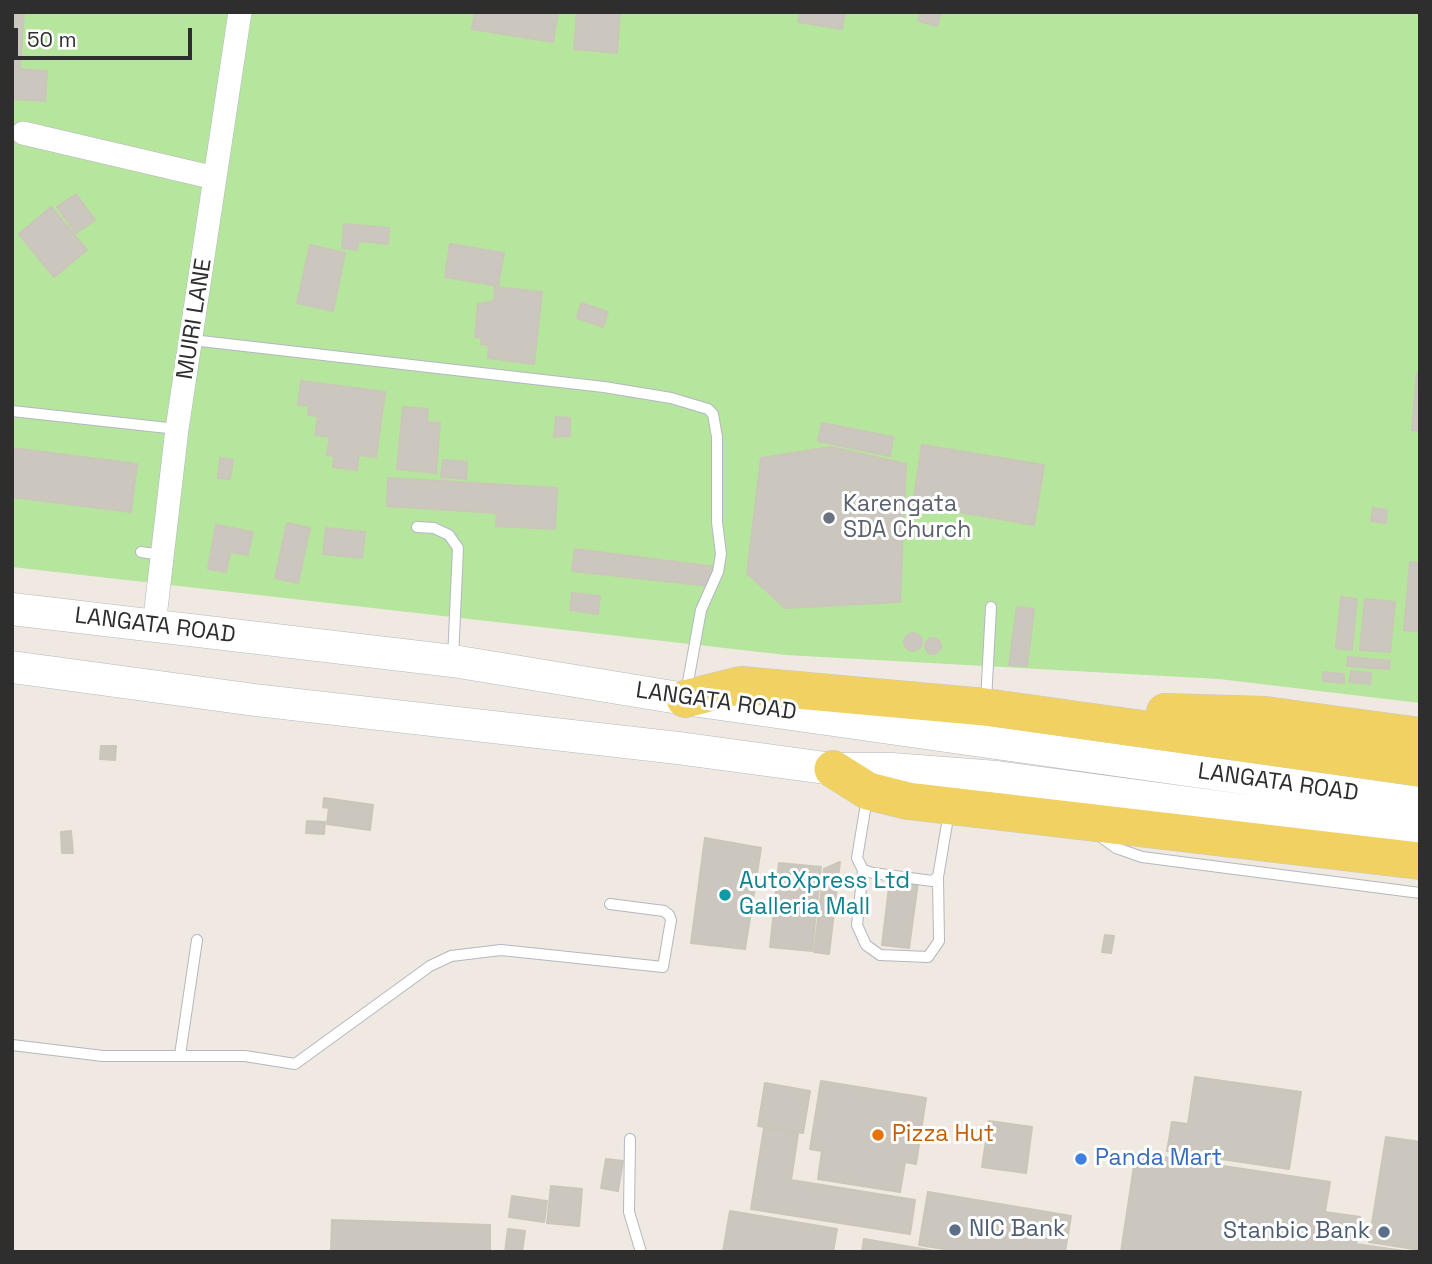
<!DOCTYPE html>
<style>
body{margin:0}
#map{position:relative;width:1432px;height:1264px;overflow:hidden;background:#efe9e1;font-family:"Space Grotesk",sans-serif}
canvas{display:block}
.frame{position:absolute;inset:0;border:14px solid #2e2e2e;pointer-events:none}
.scale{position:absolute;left:14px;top:28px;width:178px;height:32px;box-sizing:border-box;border:4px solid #2e2e2e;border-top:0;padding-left:9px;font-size:21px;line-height:24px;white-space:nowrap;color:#2e2e2e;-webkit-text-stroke:5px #fff;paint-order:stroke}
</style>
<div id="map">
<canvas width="1432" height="1264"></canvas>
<div class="frame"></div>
<div class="scale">50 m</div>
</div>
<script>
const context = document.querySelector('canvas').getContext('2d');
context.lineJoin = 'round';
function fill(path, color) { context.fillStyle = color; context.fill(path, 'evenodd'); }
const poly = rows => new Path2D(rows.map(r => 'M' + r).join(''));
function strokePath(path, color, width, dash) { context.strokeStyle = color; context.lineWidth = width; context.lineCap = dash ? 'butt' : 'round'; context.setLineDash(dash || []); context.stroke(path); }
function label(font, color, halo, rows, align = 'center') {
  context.font = font + ' "Space Grotesk",sans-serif'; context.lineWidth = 6; context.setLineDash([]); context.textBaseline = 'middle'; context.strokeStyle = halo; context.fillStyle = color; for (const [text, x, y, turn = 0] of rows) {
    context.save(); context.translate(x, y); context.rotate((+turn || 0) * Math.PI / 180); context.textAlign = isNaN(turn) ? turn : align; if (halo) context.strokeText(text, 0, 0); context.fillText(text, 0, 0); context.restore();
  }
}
fill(poly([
 [12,12,1420,12,1420,703,1219,679,786,655,12,567]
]), '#b6e59e');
const building = poly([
 [12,12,24,12,20,69,47,71,45,101,12,99,12,12],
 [475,12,558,12,553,42,472,29,475,12],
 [577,12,620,12,617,53,574,49,577,12],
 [800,12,845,12,842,29,798,22,800,12],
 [921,12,941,12,937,26,918,21,921,12],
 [76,194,95,220,76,233,57,207,76,194],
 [51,207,87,250,54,277,19,234,51,207],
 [344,224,389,228,388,244,359,241,357,250,342,248,344,224],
 [450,244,504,253,498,286,445,277,450,244],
 [310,245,345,253,333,311,297,303,310,245],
 [495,287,542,292,534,364,488,358,489,345,481,344,482,338,475,337,478,304,494,301,495,287],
 [581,303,608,312,603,327,577,318,581,303],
 [1417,373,1420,374,1420,431,1412,430,1417,373],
 [301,381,385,392,376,457,359,455,357,470,333,467,334,456,327,455,330,437,315,435,318,416,308,415,309,406,298,405,301,381],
 [403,407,428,409,427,422,440,423,436,473,397,469,403,407],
 [556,417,570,418,570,436,554,437,556,417],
 [822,423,893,437,890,456,818,441,822,423],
 [922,445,1044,465,1034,525,913,504,922,445],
 [831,447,906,464,900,602,785,608,747,573,761,458,831,447],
 [12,448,137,464,131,512,12,497,12,448],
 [220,458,233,460,230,479,218,478,220,458],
 [443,460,467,462,466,479,441,477,443,460],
 [388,478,557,488,555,529,496,526,497,513,387,506,388,478],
 [1373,508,1387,510,1386,523,1371,521,1373,508],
 [287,523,310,528,298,583,275,578,287,523],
 [216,525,253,532,248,555,230,552,226,572,208,569,216,525],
 [326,528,365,532,362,558,323,554,326,528],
 [575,549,716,567,709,586,572,571,575,549],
 [1410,562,1420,563,1420,632,1404,630,1410,562],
 [572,593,600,596,598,614,570,610,572,593],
 [1341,597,1357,599,1352,650,1336,648,1341,597],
 [1365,599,1395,602,1390,652,1360,650,1365,599],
 [1017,607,1034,609,1027,666,1009,665,1017,607],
 '904 642a9 9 0 1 1 18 0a9 9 0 1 1-18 0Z',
 '925 646a8 8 0 1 1 16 0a8 8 0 1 1-16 0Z',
 [1348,657,1390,661,1389,669,1347,666,1348,657],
 [1351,671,1371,673,1370,684,1350,682,1351,671],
 [1323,672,1344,674,1344,683,1323,681,1323,672],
 [101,746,116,746,115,760,100,759,101,746],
 [324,798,373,805,370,830,327,824,329,808,323,807,324,798],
 [307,821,325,822,324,834,306,833,307,821],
 [71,831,73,853,62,853,61,832,71,831],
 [705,838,761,848,745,949,691,943,705,838],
 [840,862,829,954,814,952,824,869,840,862],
 [779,863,821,867,812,951,770,947,779,863],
 [890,879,918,882,909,948,882,945,890,879],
 [1105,935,1114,936,1111,953,1102,952,1105,935],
 [1195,1077,1301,1092,1289,1169,1167,1151,1172,1122,1188,1124,1195,1077],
 [821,1081,926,1098,916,1164,905,1162,900,1192,818,1179,822,1151,810,1149,821,1081],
 [765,1083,810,1091,803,1133,758,1126,765,1083],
 [989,1121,1032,1127,1026,1173,982,1167,989,1121],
 [764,1128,798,1134,791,1180,915,1200,910,1234,751,1209,764,1128],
 [1386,1137,1420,1142,1420,1250,1369,1242,1386,1137],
 [1136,1153,1330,1182,1325,1212,1360,1217,1356,1244,1411,1252,1121,1252,1136,1153],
 [606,1159,623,1161,618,1191,601,1188,606,1159],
 [551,1186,582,1189,579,1226,547,1223,551,1186],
 [928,1192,1071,1216,1065,1252,962,1252,919,1245,928,1192],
 [512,1196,547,1201,544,1222,509,1217,512,1196],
 [730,1211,837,1229,833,1252,723,1252,730,1211],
 [332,1220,490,1225,490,1252,331,1252,332,1220],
 [508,1229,525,1231,522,1252,505,1252,508,1229],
 [864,1239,940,1252,862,1252,864,1239]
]);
fill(building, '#cbc7bf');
strokePath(building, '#cbc5ba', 2);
const lane = poly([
 [192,340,604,387,671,398,708,409,713,414,717,437,717,522,721,554,718,572,701,610,686,693],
 [12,411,177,429],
 [417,527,434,528,449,535,458,548,453,659],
 [141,552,162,555],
 [986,701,991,607],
 [867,798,857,858,863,870,873,873,932,881,938,877,949,812],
 [1098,835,1116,848,1142,857,1420,893],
 [863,870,857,925,866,945,880,955,928,957,939,941,938,877],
 [12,1045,103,1056,245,1056,295,1064,430,966,451,956,501,950,663,967,671,920,669,915,664,911,610,904],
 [180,1055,197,940],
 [630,1139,629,1212,641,1252]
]);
const street = poly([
 [23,133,215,178],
 [154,626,177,429,240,12]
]);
const secondary = poly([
 [12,609,453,661,685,699,1420,803],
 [12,667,255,700,678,748,833,769,892,769,997,777,1420,834]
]);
const primary = poly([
 [685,699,741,685,985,707,1420,768],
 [1165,712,1265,715,1420,736],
 [833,769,868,791,908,801,1420,861]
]);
strokePath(lane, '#b4b7c1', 12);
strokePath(street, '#b4b7c1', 24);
strokePath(secondary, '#b4b7c1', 33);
strokePath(primary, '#c9c9c9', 38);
strokePath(lane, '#fff', 10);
strokePath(street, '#fff', 23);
strokePath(secondary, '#fff', 32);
strokePath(primary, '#f2d163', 37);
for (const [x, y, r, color] of [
 [829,518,7,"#6b7280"],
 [725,895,7,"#0f9aa8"],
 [878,1135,7,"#e8710a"],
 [1081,1159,7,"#3f7fe0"],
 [955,1230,7,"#5c6f8a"],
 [1384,1232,7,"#5c6f8a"]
]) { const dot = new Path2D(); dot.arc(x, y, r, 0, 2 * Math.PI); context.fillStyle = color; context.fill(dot); strokePath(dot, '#fff', 2.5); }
label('23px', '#2e2e2e', '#fff', [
 ["MUIRI LANE",195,319,-81],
 ["LANGATA ROAD",155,626,7],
 ["LANGATA ROAD",716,702,8],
 ["LANGATA ROAD",1278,783,8]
]);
label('23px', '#5b616d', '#fff', [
 ["Karengata",843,505],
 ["SDA Church",843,531]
], 'left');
label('23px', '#0d838f', '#fff', [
 ["AutoXpress Ltd",739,882],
 ["Galleria Mall",739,908]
], 'left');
label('23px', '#c56008', '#fff', [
 ["Pizza Hut",892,1135]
], 'left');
label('23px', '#366cbe', '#fff', [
 ["Panda Mart",1095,1159]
], 'left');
label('23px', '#4e5e75', '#fff', [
 ["NIC Bank",969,1230],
 ["Stanbic Bank",1370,1232,"right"]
], 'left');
</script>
